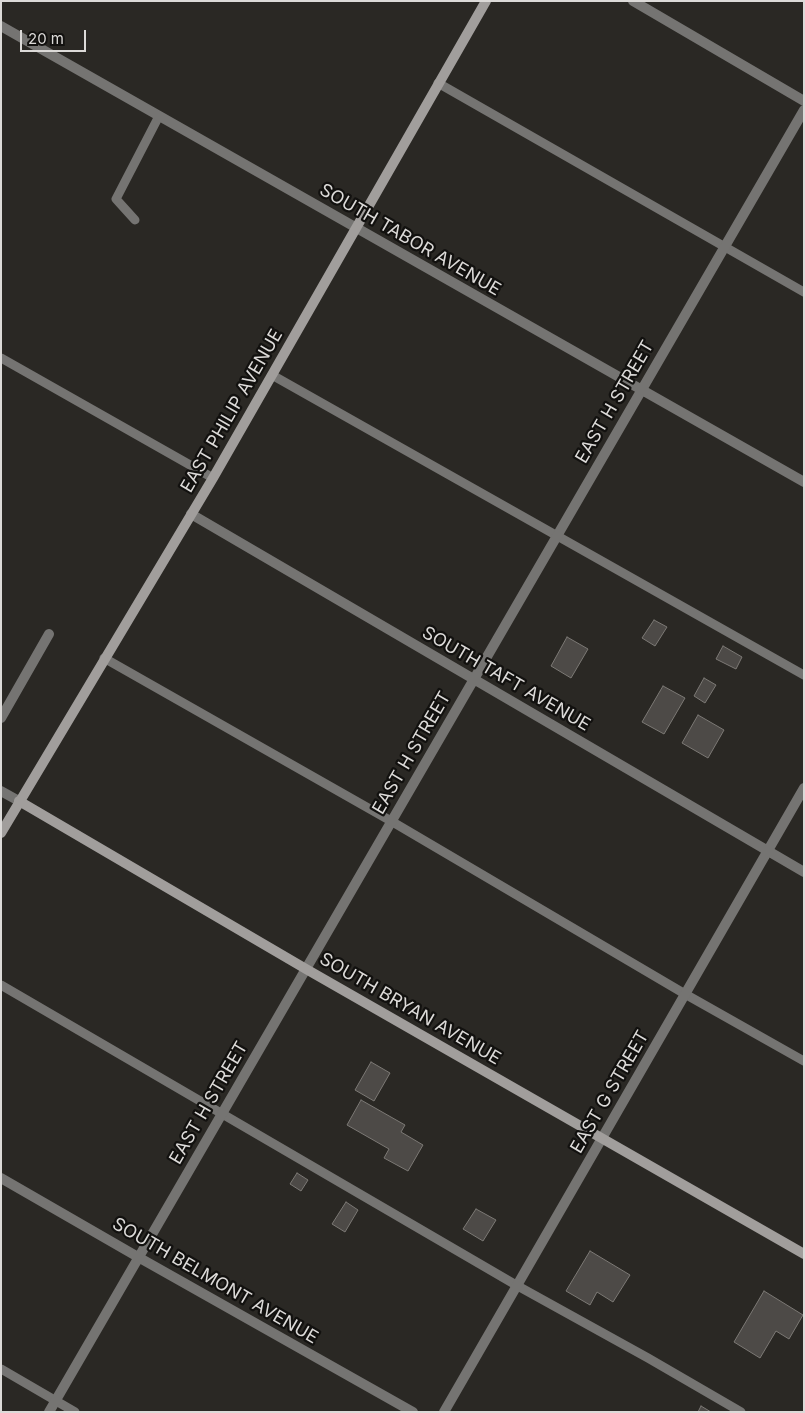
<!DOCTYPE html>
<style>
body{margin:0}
#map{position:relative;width:805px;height:1413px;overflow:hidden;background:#2a2824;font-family:Inter,sans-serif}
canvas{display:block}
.frame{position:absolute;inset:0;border:2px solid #dcdad8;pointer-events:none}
.scale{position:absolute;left:20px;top:30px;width:66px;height:22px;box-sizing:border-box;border:2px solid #dcdad8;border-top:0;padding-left:6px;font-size:15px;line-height:18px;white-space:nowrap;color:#dcdad8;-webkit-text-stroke:4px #12110f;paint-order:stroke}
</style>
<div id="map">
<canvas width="805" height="1413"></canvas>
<div class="frame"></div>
<div class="scale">20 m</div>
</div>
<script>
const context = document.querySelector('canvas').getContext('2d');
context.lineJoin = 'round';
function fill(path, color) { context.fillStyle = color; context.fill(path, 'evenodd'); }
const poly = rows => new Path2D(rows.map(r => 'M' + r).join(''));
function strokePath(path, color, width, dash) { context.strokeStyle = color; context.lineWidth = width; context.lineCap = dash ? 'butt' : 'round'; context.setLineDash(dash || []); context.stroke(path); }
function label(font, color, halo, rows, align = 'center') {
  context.font = font + ' Inter,sans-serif'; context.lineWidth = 4.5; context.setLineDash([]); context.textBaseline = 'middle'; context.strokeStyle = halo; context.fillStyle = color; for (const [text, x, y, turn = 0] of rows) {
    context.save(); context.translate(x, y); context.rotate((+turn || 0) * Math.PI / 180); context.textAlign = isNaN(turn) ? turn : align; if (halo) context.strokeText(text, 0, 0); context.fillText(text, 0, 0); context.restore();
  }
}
const building = poly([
 [654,620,667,627,655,646,642,638,654,620],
 [567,637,588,649,571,678,551,666,567,637],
 [723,646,742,657,736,669,716,659,723,646],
 [704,678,716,685,705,703,694,696,704,678],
 [663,686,685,698,664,734,642,722,663,686],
 [698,715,724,730,708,758,682,743,698,715],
 [371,1062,390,1073,374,1101,355,1090,371,1062],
 [361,1100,405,1125,401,1132,423,1145,408,1171,384,1158,389,1149,347,1125,361,1100],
 [297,1173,308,1180,301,1191,290,1184,297,1173],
 [346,1202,358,1210,345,1232,332,1224,346,1202],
 [476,1209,496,1220,483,1241,463,1229,476,1209],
 [590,1251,630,1275,613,1302,597,1292,590,1305,566,1291,590,1251],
 [764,1291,803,1315,789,1339,776,1331,760,1358,734,1342,764,1291],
 [701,1406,711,1412,698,1412,701,1406]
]);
fill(building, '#4d4a47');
strokePath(building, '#7c7975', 1);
strokePath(poly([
 [438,83,804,292],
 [135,220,116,199,159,116],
 [1,358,213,478],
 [272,375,804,675],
 [104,658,391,821,685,994,804,1061],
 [1,985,516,1285,648,1358,741,1412],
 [1,1369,75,1412]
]), '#757472', 9);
strokePath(poly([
 [633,1,804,101],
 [1,26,804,482],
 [191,514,804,872],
 [1,718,49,634],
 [1,791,19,801],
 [1,1178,138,1257,413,1412],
 [49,1412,804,110],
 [444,1412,804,788]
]), '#757472', 10);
strokePath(poly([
 [19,801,306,969,804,1254],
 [1,833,213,478,486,1]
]), '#a19e9c', 10);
label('18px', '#dcdad8', '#12110f', [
 ["SOUTH TABOR AVENUE",410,240,30],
 ["EAST H STREET",615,402,-60],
 ["EAST PHILIP AVENUE",232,411,-60],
 ["SOUTH TAFT AVENUE",506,679,30],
 ["EAST H STREET",412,753,-60],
 ["SOUTH BRYAN AVENUE",410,1009,30],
 ["EAST G STREET",610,1092,-60],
 ["EAST H STREET",209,1103,-60],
 ["SOUTH BELMONT AVENUE",215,1281,30]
]);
</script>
